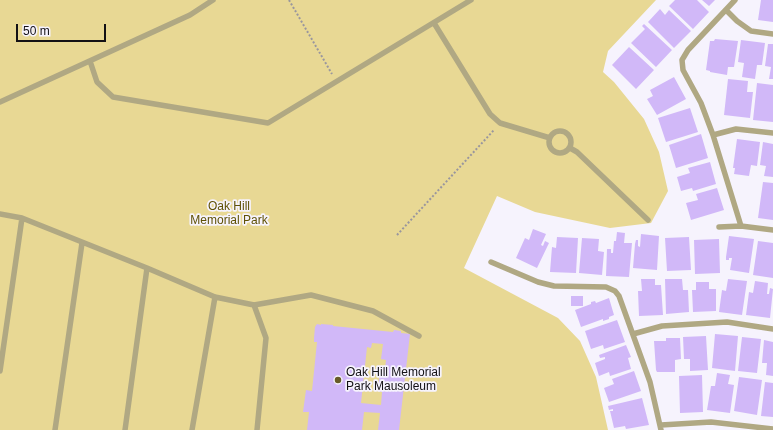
<!DOCTYPE html>
<style>
body{margin:0}
#map{position:relative;width:773px;height:430px;overflow:hidden;background:#f6f3fd;font-family:Helvetica,sans-serif}
canvas{display:block}
.scale{position:absolute;left:16px;top:24px;width:90px;height:18px;box-sizing:border-box;border:2px solid #131115;border-top:0;padding-left:5px;font-size:12px;line-height:14px;white-space:nowrap;color:#131115;-webkit-text-stroke:3px #f6f3fd;paint-order:stroke}
</style>
<div id="map">
<canvas width="773" height="430"></canvas>
<div class="scale">50 m</div>
</div>
<script>
const context = document.querySelector('canvas').getContext('2d');
context.lineJoin = 'round';
function fill(path, color) { context.fillStyle = color; context.fill(path, 'evenodd'); }
const poly = rows => new Path2D(rows.map(r => 'M' + r).join(''));
function strokePath(path, color, width, dash) { context.strokeStyle = color; context.lineWidth = width; context.lineCap = dash ? 'butt' : 'round'; context.setLineDash(dash || []); context.stroke(path); }
function label(font, color, halo, rows, align = 'center') {
  context.font = font + ' Helvetica,sans-serif'; context.lineWidth = 3.5; context.setLineDash([]); context.textBaseline = 'middle'; context.strokeStyle = halo; context.fillStyle = color; for (const [text, x, y, turn = 0] of rows) {
    context.save(); context.translate(x, y); context.rotate((+turn || 0) * Math.PI / 180); context.textAlign = isNaN(turn) ? turn : align; if (halo) context.strokeText(text, 0, 0); context.fillText(text, 0, 0); context.restore();
  }
}
fill(poly([
 [0,0,656,0,608,51,603,72,614,82,644,119,659,152,668,191,651,223,610,228,535,212,497,196,464,268,558,318,580,341,596,377,608,430,0,430]
]), '#e8d894');
fill(poly([
 [675,0,697,0,709,12,693,29,669,6],
 [702,0,715,0,709,6],
 [761,0,773,0,773,22,758,20],
 [660,9,665,15,669,10,691,31,674,48,648,22],
 [644,24,672,50,656,67,631,43,645,29,642,26],
 [715,39,738,41,734,67,728,67,727,75,710,72,710,71,706,70,710,41,714,41],
 [741,40,765,43,762,65,757,65,755,79,742,77,744,63,738,62],
 [768,44,773,44,773,79,769,79,771,67,765,66],
 [629,47,654,70,636,89,612,65],
 [674,77,686,99,657,115,647,99,653,96,650,90],
 [728,79,748,81,747,92,753,92,750,118,724,115],
 [757,83,773,85,773,122,753,120],
 [690,108,698,132,666,142,658,118],
 [701,134,708,158,676,168,669,145],
 [737,139,760,142,757,166,751,165,749,176,734,174,735,168,733,168],
 [763,142,773,144,773,177,764,176,766,166,760,165],
 [710,162,716,184,693,191,692,188,681,191,677,177,690,173,688,168],
 [763,182,773,183,773,220,758,218],
 [717,188,724,210,691,220,686,203,698,200,696,194],
 [533,229,546,234,541,245,543,246,545,241,549,243,537,268,516,258,525,238,529,240],
 [617,232,625,233,624,243,632,243,629,277,606,276,607,249,611,249,611,253,613,253,614,241,616,241],
 [641,234,659,236,657,270,633,268,635,244,636,240,638,240,638,246,640,247],
 [729,236,754,239,749,273,730,270,732,258,729,258,729,260,726,260,726,257],
 [557,237,578,238,576,273,550,272,552,247,556,248],
 [689,237,691,270,667,271,665,238],
 [582,238,599,239,598,251,604,252,602,275,579,273],
 [719,239,720,273,695,274,694,240],
 [758,241,773,243,773,278,753,275],
 [641,279,655,279,655,285,661,285,663,315,639,316,638,291,642,291],
 [665,279,682,279,683,290,688,290,689,312,666,314],
 [728,279,747,281,742,315,719,312,722,290,726,291],
 [755,281,768,283,767,294,769,294,770,288,773,289,770,318,746,315,749,292,753,293],
 [696,282,709,282,709,289,716,289,716,311,693,312,692,290,696,290],
 [571,296,583,296,583,306,571,306],
 [609,298,614,315,609,317,609,319,603,321,603,319,581,327,575,310,591,304,591,302,595,301,596,303],
 [617,320,625,342,604,349,603,345,591,349,585,331],
 [317,324,321,325,321,324,333,325,333,326,393,332,394,330,401,331,401,333,410,334,399,430,378,430,380,413,364,412,362,430,307,430,309,412,303,412,306,390,312,391,317,342,314,342,314,338,315,327],
 [372,343,383,344,381,359,386,360,385,369,380,369,378,391,382,392,381,405,361,403,367,347,371,348],
 [715,334,738,336,735,371,712,368],
 [706,336,708,370,690,371,690,359,684,359,683,337],
 [742,337,761,339,757,373,738,371],
 [666,338,680,338,681,359,675,360,675,372,657,372,656,370,654,341,666,341],
 [764,340,773,342,773,376,766,375,767,363,762,363],
 [626,345,631,357,628,358,631,369,610,376,609,372,599,376,595,363,605,359,605,357,600,358,599,355],
 [634,371,641,391,609,402,604,388,614,384,612,379],
 [717,373,730,375,728,384,734,385,730,413,707,410,711,386,715,386],
 [702,375,703,412,680,413,679,376],
 [739,377,762,380,757,415,734,411],
 [765,382,773,383,773,417,761,416],
 [642,398,649,425,626,429,625,426,614,428,610,411,613,411,613,409,609,410,608,406]
]), '#d1b8f8');
strokePath(poly([
 [289,0,332,74],
 [397,235,494,130]
]), '#99969e', 2, [2, 2]);
strokePath(poly([
 [735,0,688,50,682,60,683,70,701,103,713,135,741,226],
 [726,10,737,21,751,31,773,34],
 [434,23,490,114,500,123,550,138],
 [90,61,97,82,113,97,268,123,471,0],
 [0,102,190,15,213,0],
 '549 142a11 11 0 1 1 22 0a11 11 0 1 1-22 0Z',
 [713,135,736,129,773,133],
 [570,148,577,152,648,220],
 [0,214,22,218,147,268,215,297,254,305,311,295,373,311,419,336],
 [719,227,741,226,773,230],
 [491,262,538,282,554,286,606,287,615,291,619,296,650,382,661,430],
 [254,305,266,338,257,430],
 [633,334,662,326,727,322,773,329],
 [0,371,22,218],
 [661,425,711,422,773,429],
 [55,430,82,243],
 [125,430,147,268],
 [192,430,215,297]
]), '#b0a883', 5.5);
for (const [x, y, r, color] of [
 [338,380,4,"#675b28"]
]) { const dot = new Path2D(); dot.arc(x, y, r, 0, 2 * Math.PI); context.fillStyle = color; context.fill(dot); strokePath(dot, '#f6f3fd', 1.5); }
label('12px', '#5f5106', '#f6f3fd', [
 ["Oak Hill",229,207],
 ["Memorial Park",229,221]
]);
label('12px', '#131115', '#f6f3fd', [
 ["Oak Hill Memorial",346,373],
 ["Park Mausoleum",346,387]
], 'left');
</script>
